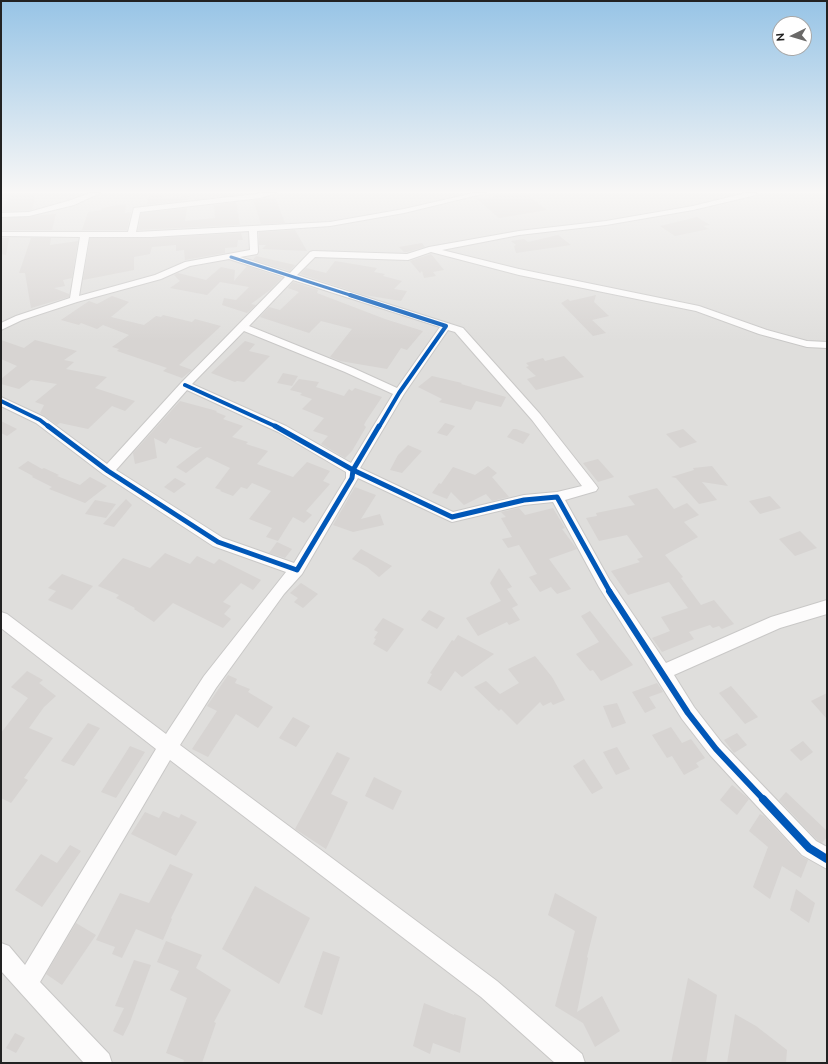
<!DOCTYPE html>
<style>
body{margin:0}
#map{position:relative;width:828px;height:1064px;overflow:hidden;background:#f0eeeb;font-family:Raleway,sans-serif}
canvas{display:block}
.frame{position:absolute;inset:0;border:2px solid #222;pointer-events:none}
.north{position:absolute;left:772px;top:16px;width:40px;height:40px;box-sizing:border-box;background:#fff;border:1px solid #a7a7a7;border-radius:50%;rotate:265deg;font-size:11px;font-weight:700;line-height:16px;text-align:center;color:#222}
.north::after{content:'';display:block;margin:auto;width:14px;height:18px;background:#6a6968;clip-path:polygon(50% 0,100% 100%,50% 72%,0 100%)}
</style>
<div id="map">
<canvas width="828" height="1064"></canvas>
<div class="frame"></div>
<div class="north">N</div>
</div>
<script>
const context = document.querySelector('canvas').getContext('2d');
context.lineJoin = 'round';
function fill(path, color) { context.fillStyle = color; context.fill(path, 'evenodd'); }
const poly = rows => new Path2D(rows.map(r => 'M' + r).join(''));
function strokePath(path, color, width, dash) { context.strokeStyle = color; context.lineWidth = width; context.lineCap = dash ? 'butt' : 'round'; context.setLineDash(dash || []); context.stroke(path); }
fill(poly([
 [1,193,827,193,827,1063,1,1063]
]), '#dfdedc');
fill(poly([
 [11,193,36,193,32,210,2,211],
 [516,193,524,193,547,210,499,218,477,199],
 [164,195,164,198,189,196,188,200,146,205,149,196],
 [275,197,285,223,261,224,253,200],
 [236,202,240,225,138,230,141,213,187,208,185,221,215,218,214,205],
 [126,204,125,213,131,212,127,230,82,230,88,212,102,210,101,208],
 [56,214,52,230,1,230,1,218],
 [697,217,710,225,703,226,709,229,675,236,660,226],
 [295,230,307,251,262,249,266,245,259,245,259,232],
 [241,233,243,240,238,240,237,247,225,248,225,253,185,260,184,250,176,251,176,245,152,247,150,254,134,257,134,270,83,280,90,238,151,238],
 [558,235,571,245,516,253,514,246,516,245,511,241,524,239,528,242],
 [1,238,9,238,6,255,1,254],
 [31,238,51,238,50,245,78,241,72,278,63,280,65,286,54,288,69,294,69,297,31,308,25,273,19,273],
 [422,243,425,247,407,252,404,252,399,247],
 [431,254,444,270,433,272,436,276,424,278,422,271,420,273,410,261],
 [256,256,295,265,290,271,253,260],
 [335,261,377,268,374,272,385,274,383,276,402,281,394,289,407,291,401,301,364,295,300,274,306,268,326,273],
 [247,266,282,278,270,290,251,304,256,305,247,313,222,305,224,298,236,300,249,287,220,282,207,295,170,288,180,281,174,275,178,273,206,280,221,267,235,270,234,281],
 [293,282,318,290,317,293,385,319,423,331,407,350,401,348,387,369,340,361,330,357,352,329,321,321,309,333,260,317,269,307,280,310,299,292,288,288],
 [596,295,594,302,609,316,592,320,606,333,593,336,561,303,568,299,570,301],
 [112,296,129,302,111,317,144,325,156,316,161,317,163,315,192,322,195,319,221,326,179,365,192,370,182,378,163,371,167,368,117,351,119,349,112,347,129,335,103,325,97,329,81,323,79,325,61,320,89,301,97,304],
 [1,340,24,348,35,340,77,351,64,360,74,362,66,369,107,377,95,388,135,401,125,411,112,406,88,429,60,423,57,425,40,413,44,405,35,402,57,384,31,380,19,389,1,384,1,379,17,366,1,359],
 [245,341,255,344,249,351,270,356,244,382,237,381,235,382,211,373],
 [564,356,584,377,536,390,527,379,536,376,526,367,529,366,526,363,543,358,545,361],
 [283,373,298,376,292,386,277,383],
 [432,376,462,383,461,384,506,397,501,407,476,401,471,410,439,402,442,399,418,387],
 [299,379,319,382,316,387,344,396,349,389,352,391,355,388,382,397,366,421,364,425,366,427,352,451,345,458,321,444,328,436,313,431,324,418,302,409,312,399,300,395,302,393,290,390],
 [180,401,217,411,216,412,226,416,223,419,243,426,232,437,248,442,246,444,268,451,257,464,293,477,307,462,330,471,323,481,330,484,306,511,312,515,304,523,293,517,278,541,266,537,272,528,249,519,271,491,252,483,247,489,241,487,233,496,220,491,221,490,215,488,230,468,207,457,186,473,176,467,202,447,196,448,170,438,166,444,154,438,157,458,135,464,133,453],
 [1,421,17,429,7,436,1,433],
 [445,423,455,426,447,436,437,433],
 [513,429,516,429,530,434,523,444,507,437],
 [683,429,697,442,680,448,666,434],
 [408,445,422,451,402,473,390,470,398,455],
 [598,459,614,477,598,482,583,463],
 [28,461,42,469,44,468,59,475,57,476,80,485,90,477,107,486,85,503,49,489,52,487,32,477,33,476,18,468],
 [488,466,497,473,492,477,509,497,492,501,486,494,464,505,451,492,447,499,432,493,439,483,441,484,453,467,475,475],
 [712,466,728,486,702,482,717,500,699,504,676,478,671,477,694,470,693,468],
 [175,478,186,484,174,493,164,487],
 [355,487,376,495,361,519,380,514,384,525,353,532,333,525],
 [657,488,674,509,687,503,699,515,684,522,698,537,665,555,683,577,681,578,701,605,714,600,734,624,722,629,719,626,713,628,710,625,689,632,694,639,662,652,652,638,670,631,661,617,688,608,669,582,628,595,611,571,640,562,637,559,643,557,627,535,599,541,586,518,597,516,596,513,635,505,628,496],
 [770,496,781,508,760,514,749,501],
 [126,499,132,505,114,527,103,524],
 [95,500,116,504,106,518,85,514],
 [519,508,525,515,553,508,565,528,562,529,577,549,549,559,571,589,557,594,551,587,540,592,529,577,537,574,519,545,508,548,502,539,512,537,501,518,506,517,501,512],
 [800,531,817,548,795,556,779,539],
 [277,542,292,549,285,558,269,553],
 [361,549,392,566,379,577,367,567,352,559],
 [165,553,190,564,197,556,214,564,219,559,261,580,253,590,241,583,223,602,231,606,224,614,231,619,223,628,173,603,154,622,134,609,135,608,116,598,119,595,98,586,123,558,150,568],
 [499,568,512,587,507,589,518,605,512,608,520,620,509,625,507,622,478,636,466,618,501,601,490,583],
 [62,574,93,586,72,610,48,600,56,591,48,588],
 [301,583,318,594,303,608,294,602,298,598,290,593],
 [429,610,445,618,437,629,421,620],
 [590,611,633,665,601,681,593,670,590,671,576,654,599,642,581,616],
 [383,618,404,629,387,652,373,644,376,639,374,638,378,632,374,630],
 [458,635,494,654,462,677,455,671,441,691,427,683,432,674,430,673,452,640,454,641],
 [535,656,552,677,565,700,553,705,551,702,543,706,540,702,517,725,501,709,499,711,474,687,486,681,500,694,519,683,508,669],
 [27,671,43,680,39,683,56,696,44,707,29,728,53,738,24,778,28,780,11,803,1,798,1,733,28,698,11,687],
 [228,675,237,679,235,683,250,689,248,692,273,707,258,728,236,714,208,757,192,749,217,711,207,706],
 [657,683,663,692,649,697,656,708,645,713,632,692],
 [731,686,758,717,745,724,719,693],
 [827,693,827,719,811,701],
 [617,703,626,723,612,728,603,706],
 [293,717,310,726,296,747,279,738],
 [88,723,100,728,74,766,61,761],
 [671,727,682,743,691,739,705,758,696,763,699,767,684,775,672,756,667,758,652,735],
 [737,733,747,745,734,753,724,740],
 [803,741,813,752,801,761,790,750],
 [130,746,145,752,116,798,101,792],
 [617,747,630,769,616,775,603,752],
 [337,752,350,758,331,794,348,802,326,849,295,829],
 [584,759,603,788,592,794,573,766],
 [374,777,402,791,393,810,365,796],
 [732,785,749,799,737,815,720,800],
 [786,792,827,831,827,837,822,843,817,840,779,800],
 [163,811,179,818,181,814,197,822,176,856,131,834,145,812,159,818],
 [760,814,764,816,801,856,808,860,801,878,782,866,770,899,753,887,768,847,749,831],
 [70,845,81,851,42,907,15,890,41,854,57,863],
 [170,864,193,874,171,918,172,919,163,940,136,929,122,958,112,954,115,947,96,940,120,893,149,903],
 [255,886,310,918,279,984,222,949],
 [796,889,815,903,809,923,790,910],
 [555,893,597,917,587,957,588,958,577,1012,602,996,620,1031,595,1047,583,1023,555,1006,575,931,548,915],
 [76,923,96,935,62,985,46,974],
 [166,941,202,955,196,968,231,990,214,1022,216,1023,202,1063,183,1063,184,1060,166,1053,187,998,170,990,179,971,157,962],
 [323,951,340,957,322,1015,304,1007],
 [134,960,151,965,130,1022,123,1036,113,1031,124,1008,115,1006],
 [688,978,717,995,706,1063,671,1063],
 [424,1003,454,1015,454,1014,466,1018,460,1053,433,1043,430,1054,413,1046],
 [735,1014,756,1026,787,1050,786,1063,727,1063],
 [15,1033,25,1038,16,1053,6,1048]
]), '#d7d4d2');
const minor = poly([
 [90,193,100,193,74,205,29,216,1,217,1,213,29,212,68,201,90,193],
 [265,193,276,193,260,198,140,212,136,232,330,222,404,209,474,193,486,193,404,213,330,226,257,231,258,252,257,254,240,257,290,273,310,252,313,251,407,254,429,247,519,231,606,221,693,206,746,193,756,193,756,195,693,210,606,225,519,235,442,250,519,269,699,306,767,330,807,341,827,342,827,348,807,347,759,334,696,311,519,275,431,252,408,260,315,257,297,275,463,328,540,414,596,485,598,488,596,491,565,500,609,579,666,663,771,617,827,600,827,614,780,628,674,675,694,707,722,743,816,841,827,847,827,869,802,855,710,755,682,719,599,587,553,502,524,505,452,522,358,478,302,574,284,594,216,688,180,745,497,981,582,1054,585,1063,555,1063,481,997,170,760,40,982,109,1054,112,1063,84,1063,1,971,1,943,9,946,25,965,156,749,1,628,1,612,7,614,166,734,204,676,286,572,213,546,103,474,36,423,1,406,1,397,44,417,107,464,181,383,285,277,229,259,190,266,161,279,77,302,22,320,1,330,1,323,16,316,70,298,80,237,1,236,1,232,128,232,134,208,265,193],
 [249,231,250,250,185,262,155,275,79,296,89,237,151,237,249,231],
 [293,280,440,327,397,388,353,368,249,326,293,280],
 [448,330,455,332,532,420,582,486,557,492,524,495,453,512,360,468,404,394,448,330],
 [244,331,345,372,393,394,351,463,286,426,192,384,244,331],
 [187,390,278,432,346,472,346,478,294,563,223,538,116,470,187,390]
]);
strokePath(minor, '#c9c8c7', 2);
fill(minor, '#fdfcfc');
strokePath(poly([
 [231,257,353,296]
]), '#0057b8', 3);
strokePath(poly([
 [350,295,446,326,399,393,379,427],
 [185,385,277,427],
 [1,401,40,420,49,427]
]), '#0057b8', 4);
strokePath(poly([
 [48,426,108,471,218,542,297,570,352,478,353,470,379,426],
 [275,426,353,470,452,517,524,500,557,497,610,592]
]), '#0057b8', 5);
strokePath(poly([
 [609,591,688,713,716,749,764,800]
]), '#0057b8', 6);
strokePath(poly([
 [763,799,809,848,827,859]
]), '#0057b8', 8);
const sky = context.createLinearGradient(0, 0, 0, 342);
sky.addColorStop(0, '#97c4e6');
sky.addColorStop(0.56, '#f8f7f6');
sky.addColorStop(1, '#f8f7f600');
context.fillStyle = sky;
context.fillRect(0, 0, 828, 342);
</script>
